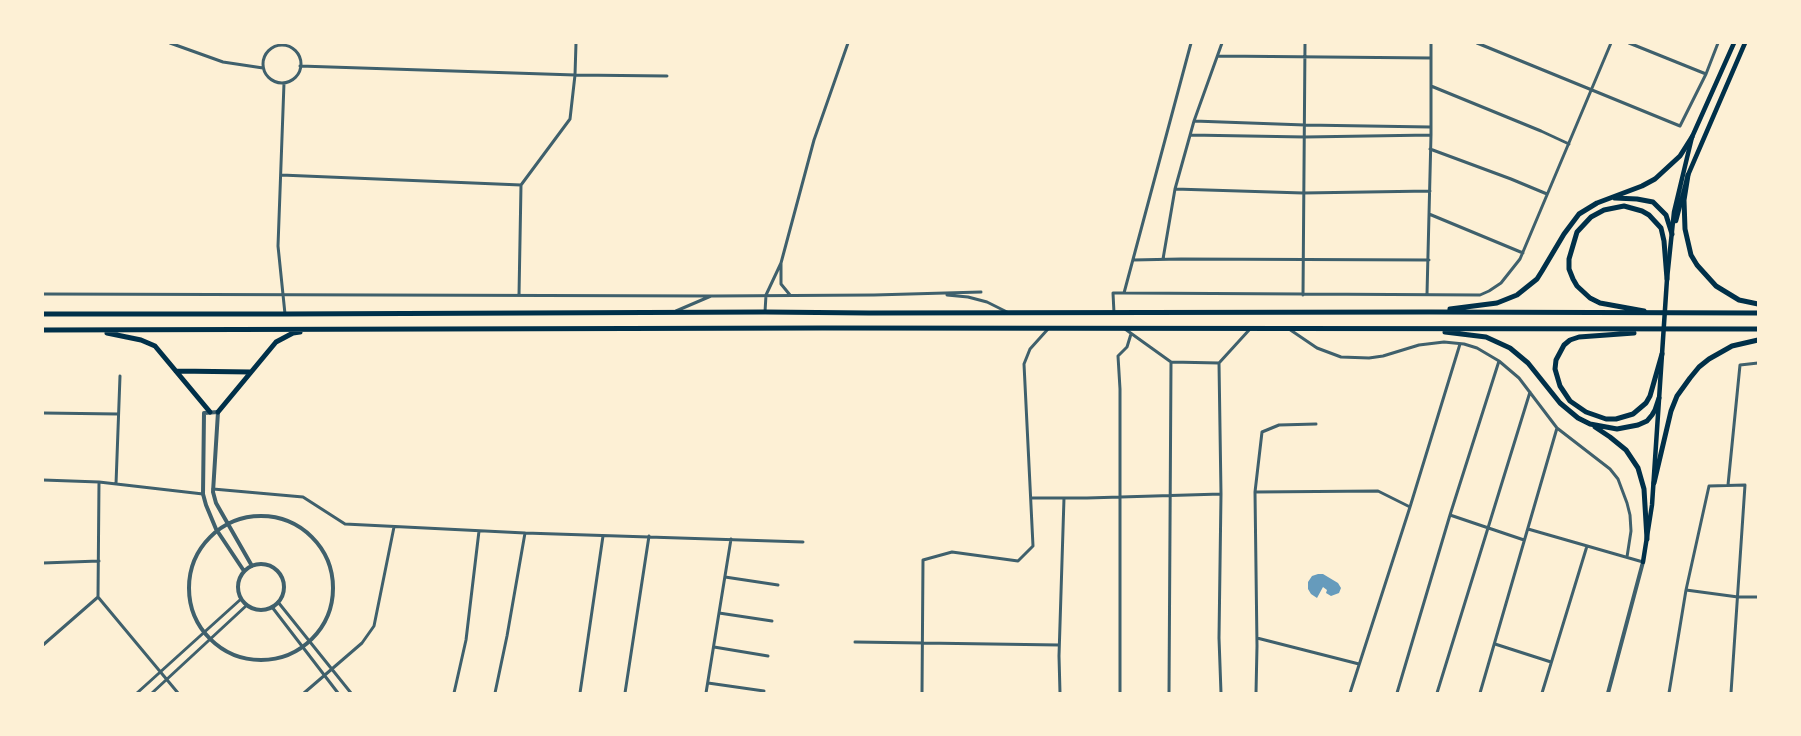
<!DOCTYPE html>
<style>
body{margin:0}
#map{position:relative;width:1801px;height:736px;overflow:hidden;background:#fdf0d5;font-family:Commissioner,sans-serif}
canvas{display:block}
.frame{position:absolute;inset:0;border:44px solid #fdf0d5;pointer-events:none}
</style>
<div id="map">
<canvas width="1801" height="736"></canvas>
<div class="frame"></div>
</div>
<script>
const context = document.querySelector('canvas').getContext('2d');
context.lineJoin = 'round';
function fill(path, color) { context.fillStyle = color; context.fill(path, 'evenodd'); }
const poly = rows => new Path2D(rows.map(r => 'M' + r).join(''));
function strokePath(path, color, width, dash) { context.strokeStyle = color; context.lineWidth = width; context.lineCap = dash ? 'butt' : 'round'; context.setLineDash(dash || []); context.stroke(path); }
fill(poly([
 [1318,574,1323,574,1338,583,1341,588,1339,593,1331,596,1326,593,1327,590,1323,587,1317,598,1311,594,1308,589,1308,582,1312,576]
]), '#669bbc');
strokePath(poly([
 [170,43,223,62,263,68],
 [1477,43,1680,126,1706,74,1718,43],
 [1629,43,1706,74],
 '263 64a19 19 0 1 1 38 0a19 19 0 1 1-38 0Z',
 [1218,56,1431,58],
 [300,66,575,75,667,76],
 [284,83,278,246,285,314],
 [1431,86,1541,131,1569,144],
 [1194,121,1305,125,1430,127],
 [1190,135,1305,137,1431,135],
 [1430,149,1511,179,1547,194],
 [281,175,521,185],
 [1175,189,1303,193,1430,191],
 [1429,214,1523,253],
 [1163,259,1175,189,1194,121,1222,43],
 [1133,260,1181,259,1429,260],
 [781,263,814,140,848,43],
 [1124,293,1480,295,1489,291,1501,283,1520,259,1611,43],
 [43,294,713,296,874,295,981,292],
 [1427,294,1431,135,1431,43],
 [519,295,521,185,570,119,575,75,576,43],
 [947,295,968,297,987,302,1007,312],
 [1303,295,1305,43],
 [676,311,711,296],
 [765,312,766,295,781,263,781,284,790,295],
 [1114,313,1113,293,1124,293,1191,43],
 [1125,329,1171,362,1219,363,1250,329],
 [1289,329,1317,348,1341,357,1369,358,1383,356,1419,345,1444,342,1464,344,1477,348,1499,361,1519,378,1557,428,1610,469,1618,479,1627,503,1630,515,1631,531,1627,557],
 [1219,363,1221,494,1219,638,1221,693],
 [43,413,118,414],
 [43,480,99,482,203,494],
 [99,482,98,597,178,693],
 [116,484,120,376],
 [1728,485,1740,365,1758,363],
 [213,489,303,497,345,524,525,533,803,542],
 [1255,492,1378,491,1410,507],
 [1031,498,1087,498,1221,494],
 [1450,515,1524,540],
 [1528,529,1643,562],
 [43,563,99,561],
 [725,577,778,585],
 [1686,590,1738,597,1758,597],
 [278,602,351,693],
 [272,607,338,693],
 [719,613,772,621],
 [1257,638,1359,664],
 [855,642,1059,645],
 [1495,644,1551,662],
 [43,645,98,597],
 [714,647,768,656],
 [708,683,764,691],
 [137,693,241,599],
 [152,693,247,605],
 [304,693,362,643,374,626,394,527],
 [454,693,466,640,479,531],
 [495,693,507,636,525,533],
 [580,693,603,536],
 [625,693,649,536],
 [706,693,731,539],
 [922,693,923,560,952,552,1018,561,1033,546,1024,364,1030,349,1048,329],
 [1060,693,1059,656,1064,498],
 [1120,693,1120,389,1118,356,1127,347,1131,334],
 [1169,693,1171,362],
 [1256,693,1257,646,1255,492,1262,432,1279,425,1316,424],
 [1350,693,1410,507,1460,344],
 [1397,693,1450,515,1499,361],
 [1437,693,1530,392],
 [1480,693,1557,428],
 [1542,693,1587,546],
 [1669,693,1686,590,1709,486,1745,485,1731,693]
]), '#3f606c', 3);
strokePath(poly([
 '189 588a72 72 0 1 1 144 0a72 72 0 1 1-144 0Z',
 '238 587a23 23 0 1 1 46 0a23 23 0 1 1-46 0Z',
 [244,571,216,529,206,505,203,494,204,413,218,412,213,492,216,503,252,566],
 [1608,693,1643,562]
]), '#3f606c', 4);
strokePath(poly([
 [1676,221,1688,175,1745,43],
 [1643,562,1652,505,1667,279,1674,212,1692,137,1734,43]
]), '#003049', 4.5);
strokePath(poly([
 [1688,175,1684,200,1685,229,1691,255,1697,265,1716,286,1739,300,1758,304],
 [1615,198,1637,199,1653,202,1666,215,1672,234],
 [1450,309,1497,303,1517,295,1537,279,1542,271,1564,234,1579,214,1597,203,1642,186,1655,179,1680,156,1692,137],
 [1644,311,1600,303,1590,298,1577,286,1573,279,1569,269,1569,259,1577,232,1591,217,1604,210,1624,206,1642,211,1649,215,1661,228,1664,241,1667,279],
 [43,314,285,314,765,312,869,313,1429,312,1758,313],
 [43,330,822,328,1758,329],
 [1445,332,1486,337,1510,348,1528,363,1560,403,1578,418,1590,424,1617,429,1638,425,1647,421,1652,415,1655,410,1659,398],
 [107,333,141,340,155,346,210,412],
 [1634,333,1579,337,1570,340,1564,345,1556,360,1555,369,1560,386,1570,401,1586,412,1606,419,1616,419,1633,414,1646,403,1650,396,1662,354],
 [176,371,251,372],
 [218,412,276,342,293,333,300,332],
 [1595,427,1610,437,1626,450,1638,468,1644,489,1647,539],
 [1654,483,1671,411,1677,396,1690,378,1699,367,1709,359,1732,346,1758,340]
]), '#003049', 5);
</script>
